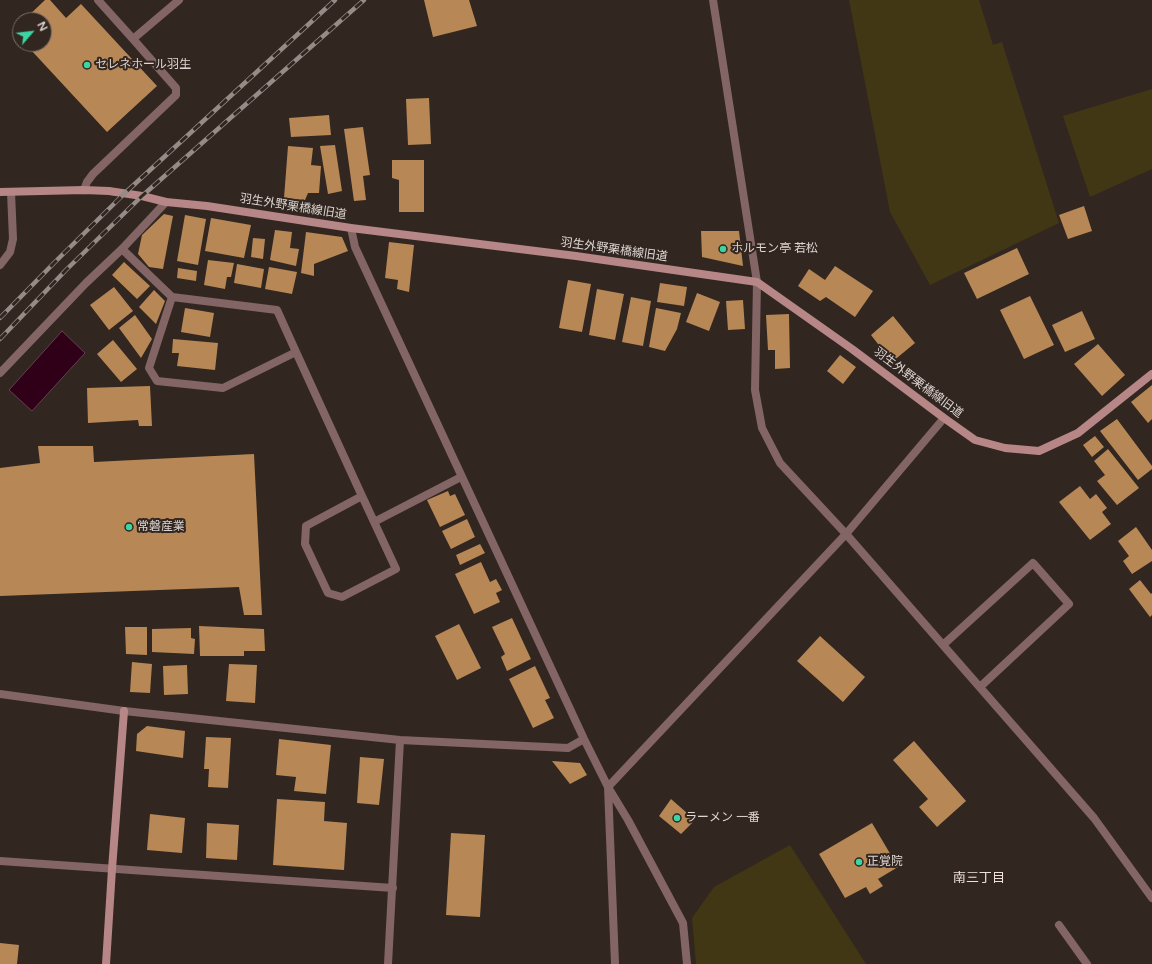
<!DOCTYPE html>
<meta charset="utf-8">
<style>
body{margin:0}
#map{position:relative;width:1152px;height:964px;overflow:hidden;background:#322621;font-family:"Varela Round",sans-serif}
canvas{display:block}
.north{position:absolute;left:12px;top:12px;width:40px;height:40px;box-sizing:border-box;background:#322621;border:1px solid #776c68;border-radius:50%;rotate:62deg;font-size:11px;font-weight:700;line-height:16px;text-align:center;color:#ded6d2}
.north::after{content:'';display:block;margin:auto;width:14px;height:18px;background:#3dd4a3;clip-path:polygon(50% 0,100% 100%,50% 72%,0 100%)}
</style>
<div id="map">
<canvas width="1152" height="964"></canvas>
<div class="north">N</div>
</div>
<script>
const context = document.querySelector('canvas').getContext('2d');
context.lineJoin = 'round';
function fill(path, color) { context.fillStyle = color; context.fill(path, 'evenodd'); }
const poly = rows => new Path2D(rows.map(r => 'M' + r).join(''));
function strokePath(path, color, width, dash) { context.strokeStyle = color; context.lineWidth = width; context.lineCap = dash ? 'butt' : 'round'; context.setLineDash(dash || []); context.stroke(path); }
function label(font, color, halo, rows, align = 'center') {
  context.font = font + ' "Varela Round","Noto Sans JP",sans-serif'; context.lineWidth = 4; context.setLineDash([]); context.textBaseline = 'middle'; context.strokeStyle = halo; context.fillStyle = color; for (const [text, x, y, turn = 0] of rows) {
    context.save(); context.translate(x, y); context.rotate((+turn || 0) * Math.PI / 180); context.textAlign = isNaN(turn) ? turn : align; if (halo) context.strokeText(text, 0, 0); context.fillText(text, 0, 0); context.restore();
  }
}
fill(poly([
 [849,0,979,0,993,45,1002,42,1059,223,930,285,890,212],
 [1152,89,1152,169,1090,197,1063,116],
 [790,845,866,964,696,964,692,918,714,887]
]), '#413714');
const water = poly([
 [62,331,85,353,32,411,9,390,62,331]
]);
fill(water, '#300018');
strokePath(water, '#644050', 1);
fill(poly([
 [45,0,50,0,66,18,81,4,157,86,107,132,31,50,38,44,44,44,44,20,26,20,25,19],
 [424,0,469,0,477,26,433,37],
 [429,98,431,144,408,145,406,99],
 [329,115,331,135,291,137,289,118],
 [363,127,370,175,363,176,366,200,354,201,344,129],
 [335,145,342,191,328,194,320,146],
 [288,146,313,148,311,165,321,166,319,193,308,193,305,200,284,198],
 [392,160,424,160,424,212,399,212,399,180,392,178],
 [1084,206,1092,231,1068,239,1059,215],
 [164,214,173,216,163,269,149,267,138,254,142,235],
 [185,215,206,219,198,265,177,261],
 [211,218,251,225,244,258,205,251],
 [275,230,292,232,290,248,299,249,296,266,270,260],
 [701,231,739,231,743,266,702,257],
 [306,232,342,237,348,251,314,264,314,276,301,273],
 [253,238,265,239,263,259,251,257],
 [389,242,414,245,409,292,397,289,398,280,385,278],
 [1017,248,1029,274,977,299,964,273],
 [208,260,234,263,231,277,227,277,225,289,204,285],
 [124,262,150,286,137,299,112,275],
 [237,264,264,269,261,288,234,283],
 [835,266,873,291,855,317,826,297,820,301,798,286,809,269,825,280],
 [269,267,297,272,292,294,265,289],
 [178,268,197,271,196,281,177,278],
 [568,280,591,284,582,332,559,328],
 [660,283,687,287,684,306,657,302],
 [114,287,133,311,109,330,90,305],
 [597,289,624,294,615,340,589,335],
 [154,290,165,301,156,324,139,307],
 [697,293,720,302,709,331,686,322],
 [1030,296,1054,345,1024,359,1000,310],
 [631,297,651,301,643,346,622,342],
 [743,300,745,329,728,330,726,301],
 [185,308,214,313,210,337,181,332],
 [656,308,681,313,677,329,665,351,649,347],
 [1082,311,1095,339,1065,352,1052,325],
 [789,314,790,368,775,369,775,350,768,350,766,315],
 [135,315,152,339,141,358,119,328],
 [893,316,915,343,892,362,871,335],
 [173,339,218,343,215,370,177,366,179,353,172,353],
 [113,340,137,369,121,382,97,354],
 [1098,344,1125,375,1102,396,1074,364],
 [840,355,856,367,843,384,827,371],
 [1152,385,1152,419,1148,423,1131,402],
 [150,386,152,426,139,426,138,420,88,423,87,388],
 [1117,419,1152,466,1152,469,1138,480,1100,431],
 [1095,436,1104,447,1092,457,1083,445],
 [38,446,93,446,94,462,254,454,262,615,244,615,239,587,0,596,0,468,40,463],
 [1108,449,1139,488,1117,505,1097,481,1105,475,1094,461],
 [1080,486,1090,499,1096,494,1107,508,1102,512,1111,524,1090,540,1059,502],
 [448,491,450,496,455,494,465,515,440,527,427,500],
 [467,519,475,537,451,549,442,531],
 [1136,527,1152,550,1152,561,1132,574,1123,561,1129,556,1118,541],
 [480,544,485,553,460,565,456,555],
 [481,562,490,582,496,579,502,590,496,593,500,602,474,614,455,574],
 [1140,580,1151,594,1152,593,1152,615,1150,617,1129,589],
 [512,618,531,659,507,671,501,657,505,654,492,627],
 [459,624,481,668,457,680,435,636],
 [199,626,264,629,265,651,244,651,244,656,200,656],
 [125,627,147,627,147,655,126,654],
 [191,628,191,638,195,639,194,654,152,652,152,629],
 [820,636,865,677,843,702,797,661],
 [132,662,152,664,150,693,130,692],
 [229,664,257,665,255,703,226,701],
 [187,665,188,694,164,695,163,666],
 [535,666,550,698,545,700,554,718,533,728,509,679],
 [147,726,185,731,183,758,136,751,137,734],
 [206,737,231,738,228,788,208,787,209,769,204,769],
 [279,739,331,745,326,794,294,791,296,777,276,775],
 [914,741,966,801,937,827,919,807,928,799,893,760],
 [360,757,384,759,379,805,357,803],
 [552,761,580,763,587,775,570,784],
 [277,799,325,802,324,821,347,823,344,870,273,865],
 [671,799,695,820,681,834,659,816],
 [150,814,185,818,182,853,147,850],
 [207,823,239,825,237,860,206,858],
 [872,823,898,867,878,879,883,886,870,894,866,887,845,898,819,854],
 [451,833,485,835,480,917,446,915],
 [0,943,19,945,17,964,0,964]
]), '#b78855');
strokePath(poly([
 [0,265,10,252,13,239,11,192],
 [0,373,86,283,122,249,166,202],
 [0,694,124,711]
]), '#836565', 8);
strokePath(poly([
 [713,0,757,282,755,390,762,428,780,463,846,534,1094,818,1152,898],
 [133,39,179,0],
 [84,190,87,182,93,174,176,95,176,88,133,39,98,0],
 [351,228,355,247,584,739,608,787,628,820,683,923,687,964],
 [122,249,172,297,277,310,296,352,362,496,396,569,342,597,328,593,305,544,306,526,362,496],
 [172,297,149,368,157,381,223,388,296,352],
 [374,522,461,477],
 [943,645,1033,563,1069,604,980,687],
 [124,711,400,740,568,748,584,739],
 [0,861,393,888],
 [1059,925,1087,964],
 [388,964,400,740],
 [615,964,608,787,846,534,944,418]
]), '#836565', 8);
strokePath(poly([
 [0,192,84,190,109,191,142,196,166,202,207,206,351,228,576,256,757,282,852,349,944,418,975,440,1005,448,1039,451,1078,433,1152,374],
 [106,964,112,869,124,711]
]), '#b78686', 8);
const rail = poly([
 [0,318,55,262,125,193,335,0],
 [0,339,66,270,142,196,364,0]
]);
strokePath(rail, '#958b87', 4.5);
strokePath(rail, '#322621', 3, [9]);
for (const [x, y, r, color] of [
 [87,65,4,"#3dd4a3"],
 [723,249,4,"#3dd4a3"],
 [129,527,4,"#3dd4a3"],
 [677,818,4,"#3dd4a3"],
 [859,862,4,"#3dd4a3"]
]) { const dot = new Path2D(); dot.arc(x, y, r, 0, 2 * Math.PI); context.fillStyle = color; context.fill(dot); strokePath(dot, '#322621', 1.5); }
label('12px', '#ded6d2', '#322621', [
 ["セレネホール羽生",95,65],
 ["ホルモン亭 若松",731,249],
 ["常磐産業",137,527],
 ["ラーメン 一番",685,818],
 ["正覚院",867,862]
], 'left');
label('12px', '#ded6d2', '#322621', [
 ["羽生外野栗橋線旧道",293,207,9],
 ["羽生外野栗橋線旧道",614,250,8],
 ["羽生外野栗橋線旧道",918,383,37]
]);
label('13px', '#f1e1da', '#322621', [
 ["南三丁目",979,879]
]);
</script>
